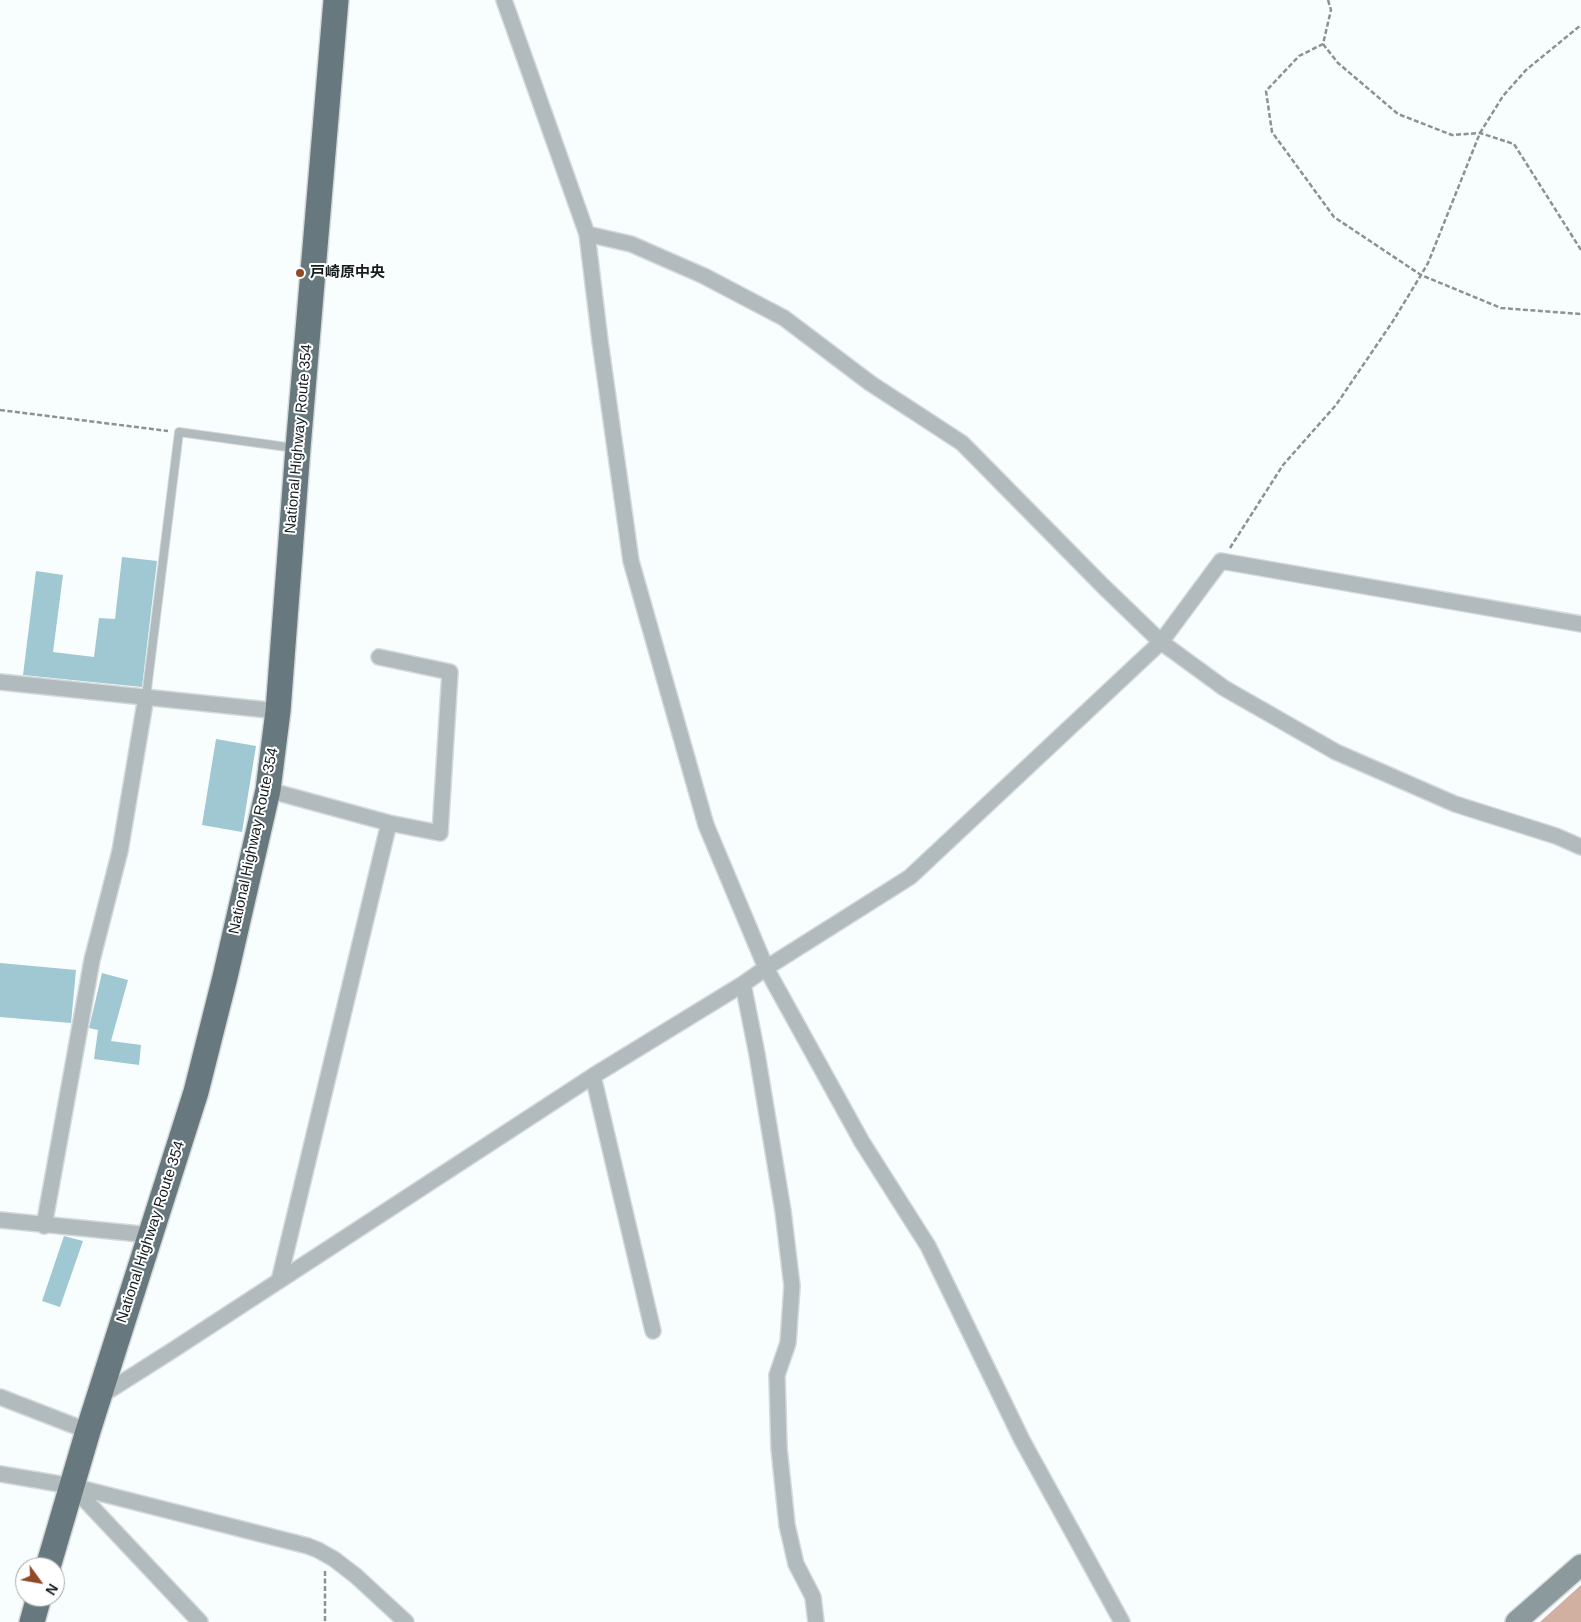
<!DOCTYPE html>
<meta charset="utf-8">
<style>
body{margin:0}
#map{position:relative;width:1581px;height:1622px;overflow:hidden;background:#f8fdfe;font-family:Helvetica,sans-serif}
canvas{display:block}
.north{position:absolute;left:15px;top:1557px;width:50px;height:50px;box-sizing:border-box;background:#fff;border:1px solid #a1a5a5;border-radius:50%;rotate:122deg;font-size:14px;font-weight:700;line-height:20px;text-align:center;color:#151d1f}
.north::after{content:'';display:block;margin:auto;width:18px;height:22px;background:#914927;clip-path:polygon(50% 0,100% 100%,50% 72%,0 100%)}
</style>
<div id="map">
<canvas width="1581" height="1622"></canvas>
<div class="north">N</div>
</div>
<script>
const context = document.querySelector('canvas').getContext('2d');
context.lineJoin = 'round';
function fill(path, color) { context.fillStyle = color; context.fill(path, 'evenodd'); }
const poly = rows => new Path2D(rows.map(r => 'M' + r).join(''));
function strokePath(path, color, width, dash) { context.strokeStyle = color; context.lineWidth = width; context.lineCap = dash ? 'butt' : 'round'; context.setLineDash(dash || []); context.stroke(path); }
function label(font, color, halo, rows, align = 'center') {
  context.font = font + ' Helvetica,"Noto Sans JP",sans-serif'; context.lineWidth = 4; context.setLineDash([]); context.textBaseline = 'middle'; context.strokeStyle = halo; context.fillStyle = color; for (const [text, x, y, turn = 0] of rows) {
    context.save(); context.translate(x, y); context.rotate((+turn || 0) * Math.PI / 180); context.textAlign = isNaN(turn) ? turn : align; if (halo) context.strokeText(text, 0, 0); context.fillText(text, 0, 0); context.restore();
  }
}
fill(poly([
 [1581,1585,1581,1622,1540,1622]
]), '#d1b0a1');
fill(poly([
 [122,557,157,561,142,687,23,675,36,571,63,575,53,652,94,657,99,618,115,619],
 [216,739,256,746,242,832,202,825],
 [0,963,76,970,71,1023,0,1017],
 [102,973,128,980,111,1041,141,1045,139,1065,94,1059,98,1030,89,1028],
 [64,1236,83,1241,60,1307,42,1301]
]), '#a0c8d2');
const service = poly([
 [146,697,179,432,294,448]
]);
const minor = poly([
 [504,0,587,234,600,341,631,561,706,825,766,968,862,1142,928,1246,1022,1440,1122,1622],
 [587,234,631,244,704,276,784,318,870,383,962,443,1103,586,1161,642,1224,688,1336,752,1455,804,1556,836,1581,847],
 [0,682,278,711],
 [268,790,389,823,440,833,450,672,379,657],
 [743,984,757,1054,783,1211,792,1286,788,1343,777,1375,779,1448,787,1525,796,1564,813,1597,816,1622],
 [593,1076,653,1331],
 [0,1220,150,1235],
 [44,1226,92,960,120,851,146,697],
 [279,1281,389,823],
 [0,1397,88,1431],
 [99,1397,173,1350,593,1076,743,984,766,968,910,877,1161,642,1221,561,1581,624],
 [0,1474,72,1486,308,1546,318,1550,334,1559,356,1576,406,1622],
 [72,1486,200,1622]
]);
const secondary = poly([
 [1516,1622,1581,1565]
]);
const trunk = poly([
 [48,1567,88,1431,196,1092,225,977,268,790,278,711,298,448,336,0],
 [32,1622,39,1597]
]);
strokePath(service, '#d4d9da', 10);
strokePath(minor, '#d4d9da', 18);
strokePath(secondary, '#d4d9da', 24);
strokePath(trunk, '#d4d9da', 28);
strokePath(poly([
 [1328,0,1331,10,1323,44,1299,56,1266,91,1272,132,1334,217,1421,275,1501,308,1581,314],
 [1323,44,1338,63,1398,114,1452,135,1480,133,1514,144,1581,250],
 [0,410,168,431],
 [1230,548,1283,465,1336,405,1393,321,1421,275,1428,263,1480,133,1503,96,1526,70,1581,25],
 [325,1571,325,1622]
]), '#8b9293', 2.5, [5, 2.5]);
strokePath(service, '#b1babc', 8);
strokePath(minor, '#b1babc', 15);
strokePath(secondary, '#8c9a9d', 21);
strokePath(trunk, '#67797e', 25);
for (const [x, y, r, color] of [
 [300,273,5,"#914927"]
]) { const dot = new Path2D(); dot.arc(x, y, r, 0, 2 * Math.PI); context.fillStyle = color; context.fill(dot); strokePath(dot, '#fff', 2); }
label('bold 15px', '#151d1f', '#fff', [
 ["戸崎原中央",310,273]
], 'left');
label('15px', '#151d1f', '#fff', [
 ["National Highway Route 354",299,439,-85],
 ["National Highway Route 354",254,841,-78],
 ["National Highway Route 354",151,1232,-72]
]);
</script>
